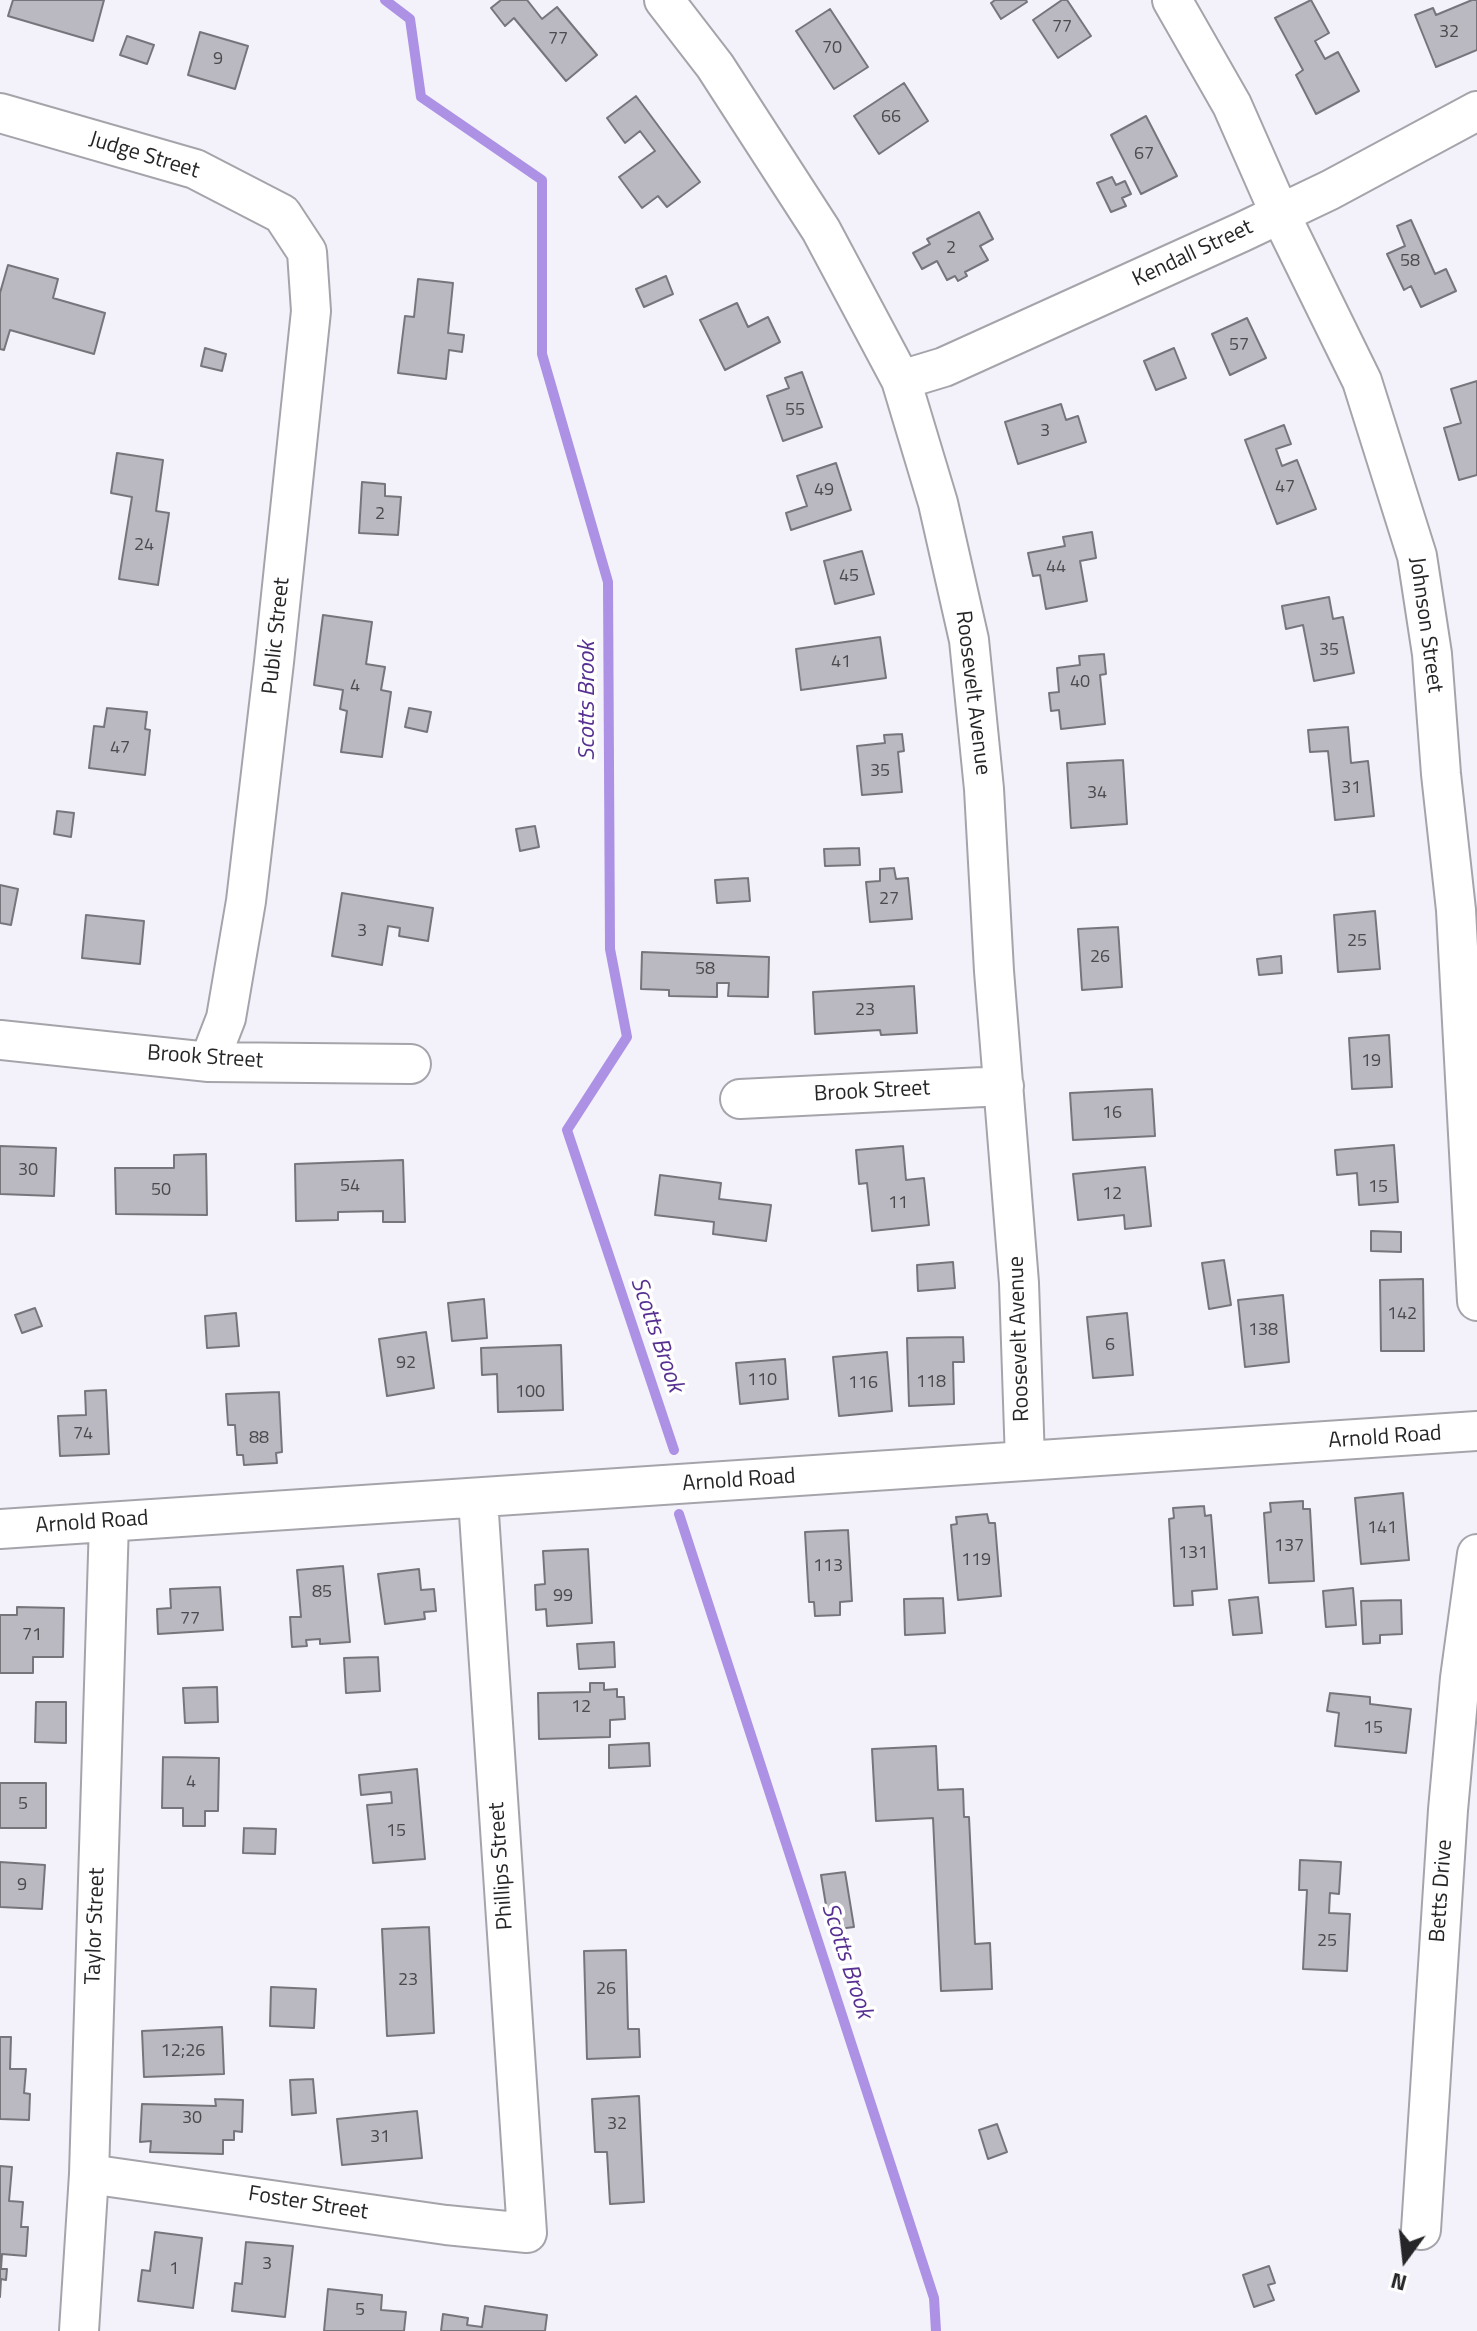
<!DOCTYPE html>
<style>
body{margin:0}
#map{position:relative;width:1477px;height:2331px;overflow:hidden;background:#f3f1f9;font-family:"Titillium Web",sans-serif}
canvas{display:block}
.north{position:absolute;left:1365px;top:2219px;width:80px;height:80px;-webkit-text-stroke:6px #fff;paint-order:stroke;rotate:195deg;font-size:22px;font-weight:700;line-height:32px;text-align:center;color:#262528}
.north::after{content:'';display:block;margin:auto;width:28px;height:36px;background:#262528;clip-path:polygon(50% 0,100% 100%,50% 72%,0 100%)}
</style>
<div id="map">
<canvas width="1477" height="2331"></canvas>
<div class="north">N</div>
</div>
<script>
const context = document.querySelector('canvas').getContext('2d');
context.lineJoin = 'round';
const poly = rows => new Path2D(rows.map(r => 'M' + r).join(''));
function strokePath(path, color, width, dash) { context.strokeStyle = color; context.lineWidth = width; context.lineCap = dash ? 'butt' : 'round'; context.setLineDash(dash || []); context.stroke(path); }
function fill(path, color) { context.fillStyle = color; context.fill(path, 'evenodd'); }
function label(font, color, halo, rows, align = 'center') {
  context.font = font + ' "Titillium Web",sans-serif'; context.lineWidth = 7; context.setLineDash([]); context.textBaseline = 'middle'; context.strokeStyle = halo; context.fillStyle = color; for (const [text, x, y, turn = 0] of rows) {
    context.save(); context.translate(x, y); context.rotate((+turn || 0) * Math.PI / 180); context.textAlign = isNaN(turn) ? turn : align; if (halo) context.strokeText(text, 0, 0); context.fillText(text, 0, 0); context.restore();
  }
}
strokePath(poly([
 [385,0,410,19,421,97,542,180,542,354,608,582,610,949,627,1037,567,1130,674,1450],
 [679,1514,934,2298,936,2331]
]), '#ac91e5', 10);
const building = poly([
 [13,0,104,0,93,41,8,16,13,0],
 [501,0,527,0,542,19,557,7,597,55,566,81,514,18,505,26,491,8,501,0],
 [995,0,1026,0,1027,2,1001,19,991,3,995,0],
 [1062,0,1067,0,1091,36,1058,58,1033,20,1062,0],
 [1311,0,1329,33,1315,41,1325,59,1338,52,1359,91,1316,114,1296,75,1303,70,1275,18,1311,0],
 [1472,0,1477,0,1477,50,1436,67,1415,15,1433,8,1436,15,1472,0],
 [830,9,868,67,834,89,796,31,830,9],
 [200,32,248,46,235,89,188,75,200,32],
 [127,36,154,45,147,64,120,55,127,36],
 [904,83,928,121,879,154,854,116,904,83],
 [636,96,700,182,667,207,658,196,642,208,619,177,655,151,640,131,625,143,607,118,636,96],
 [1146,116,1177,176,1141,194,1111,135,1146,116],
 [1112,177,1116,185,1125,181,1131,194,1122,198,1126,206,1111,212,1097,183,1112,177],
 [979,212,993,239,980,246,988,260,965,272,967,276,958,281,955,276,947,280,937,261,922,269,913,253,930,244,927,239,979,212],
 [1411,220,1435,274,1446,269,1456,291,1421,307,1411,286,1404,290,1387,254,1405,246,1397,226,1411,220],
 [8,265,58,279,53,298,105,313,94,354,10,330,4,350,0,349,0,293,8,265],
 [666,276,673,294,644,307,636,289,666,276],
 [418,279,453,283,448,333,464,335,462,352,449,350,446,379,398,373,405,316,414,317,418,279],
 [737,303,748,327,768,317,780,342,725,370,700,320,737,303],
 [1247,318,1266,358,1230,375,1212,334,1247,318],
 [205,348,226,354,222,371,201,366,205,348],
 [1174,348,1186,378,1156,390,1144,361,1174,348],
 [802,372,822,427,783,441,767,396,789,388,785,378,802,372],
 [1477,381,1477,475,1459,480,1444,428,1461,423,1451,389,1477,381],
 [1061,404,1066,420,1078,416,1086,442,1018,464,1005,422,1061,404],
 [1284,425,1291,444,1276,449,1282,466,1297,460,1316,509,1277,524,1245,440,1284,425],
 [117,453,163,460,156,511,169,513,158,585,119,579,132,497,111,493,117,453],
 [836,463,851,510,791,530,786,513,807,506,797,476,836,463],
 [362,482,385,484,385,496,401,497,398,535,359,533,362,482],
 [1092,532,1096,558,1080,561,1087,601,1046,609,1040,575,1033,576,1028,553,1065,546,1063,537,1092,532],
 [862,551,874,594,835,604,824,561,862,551],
 [1329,597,1333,619,1343,617,1354,673,1314,681,1303,625,1286,629,1282,606,1329,597],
 [323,615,372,622,366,664,385,667,381,690,391,692,382,757,341,752,347,711,340,709,343,690,314,685,323,615],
 [880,637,886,678,801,690,796,649,880,637],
 [1104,654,1106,674,1100,675,1105,724,1061,729,1059,710,1051,711,1049,693,1059,692,1057,668,1080,665,1079,656,1104,654],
 [107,708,147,712,145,729,150,730,145,775,89,768,94,726,104,727,107,708],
 [409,708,431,712,427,732,405,727,409,708],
 [1348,727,1351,763,1368,761,1374,816,1335,820,1328,751,1310,752,1308,730,1348,727],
 [902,734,904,751,898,752,902,792,862,795,857,746,885,743,884,735,902,734],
 [1123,760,1127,824,1071,828,1067,763,1123,760],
 [57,811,74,813,71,837,54,834,57,811],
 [535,826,539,847,520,851,516,829,535,826],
 [859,848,860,865,825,866,824,849,859,848],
 [894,868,896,879,908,878,912,919,870,922,866,882,880,881,880,869,894,868],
 [748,878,750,901,717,903,715,880,748,878],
 [0,885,18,889,11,925,0,923,0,885],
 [342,893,433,908,428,941,399,936,400,928,388,926,382,965,332,956,342,893],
 [1375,911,1380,969,1338,972,1334,915,1375,911],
 [86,915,144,921,140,964,82,958,86,915],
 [1118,927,1122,987,1082,990,1078,929,1118,927],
 [642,952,769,957,768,997,728,996,729,983,717,983,717,997,669,996,669,990,641,989,642,952],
 [1281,956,1282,973,1259,975,1257,959,1281,956],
 [914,986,917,1033,881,1035,880,1030,815,1034,813,992,914,986],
 [1389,1035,1392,1087,1352,1089,1349,1038,1389,1035],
 [1152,1089,1155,1136,1073,1140,1070,1093,1152,1089],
 [1394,1145,1398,1202,1359,1205,1357,1173,1337,1175,1335,1150,1394,1145],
 [0,1146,56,1148,54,1196,0,1194,0,1146],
 [903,1146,906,1180,924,1178,929,1225,872,1231,867,1183,859,1184,856,1150,903,1146],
 [206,1154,207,1215,116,1214,115,1168,174,1168,174,1155,206,1154],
 [403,1160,405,1222,383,1222,383,1211,338,1212,338,1220,296,1221,295,1164,403,1160],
 [1145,1167,1151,1226,1125,1229,1124,1215,1078,1220,1073,1174,1145,1167],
 [660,1175,721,1183,719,1199,771,1205,766,1241,713,1234,714,1222,655,1215,660,1175],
 [1371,1231,1401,1232,1401,1252,1371,1251,1371,1231],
 [1224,1260,1231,1305,1209,1309,1202,1263,1224,1260],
 [953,1262,955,1288,918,1291,917,1265,953,1262],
 [1423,1279,1424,1351,1381,1351,1380,1280,1423,1279],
 [1283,1295,1289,1362,1245,1367,1238,1300,1283,1295],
 [484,1299,487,1338,452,1341,448,1303,484,1299],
 [35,1308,42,1326,22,1333,15,1315,35,1308],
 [236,1313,239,1346,207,1348,205,1316,236,1313],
 [1127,1313,1133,1375,1093,1378,1087,1317,1127,1313],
 [426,1332,434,1388,387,1396,379,1339,426,1332],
 [963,1337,964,1362,953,1362,954,1404,909,1406,907,1338,963,1337],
 [561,1345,563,1410,498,1412,497,1374,482,1375,481,1348,561,1345],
 [887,1352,892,1411,839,1416,833,1357,887,1352],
 [785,1359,788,1399,740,1404,736,1363,785,1359],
 [106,1390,109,1454,60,1456,58,1416,86,1415,85,1391,106,1390],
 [279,1392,282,1452,276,1453,277,1463,244,1465,243,1455,237,1455,235,1425,228,1425,226,1394,279,1392],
 [1403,1493,1409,1560,1361,1564,1355,1498,1403,1493],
 [1303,1501,1303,1509,1310,1509,1314,1581,1269,1583,1264,1513,1271,1512,1270,1503,1303,1501],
 [1204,1506,1205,1516,1211,1515,1217,1589,1192,1591,1193,1605,1174,1606,1169,1519,1174,1518,1173,1508,1204,1506],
 [987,1514,989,1523,995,1523,1001,1596,958,1600,951,1525,957,1524,956,1517,987,1514],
 [848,1530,852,1601,840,1602,840,1615,815,1616,814,1602,809,1602,805,1532,848,1530],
 [588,1549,592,1623,547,1626,546,1609,536,1610,535,1585,545,1584,543,1551,588,1549],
 [343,1566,350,1642,320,1644,320,1639,306,1640,307,1646,292,1647,290,1617,301,1617,297,1570,343,1566],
 [419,1569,421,1590,434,1589,436,1611,424,1612,425,1619,385,1624,378,1574,419,1569],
 [220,1587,223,1630,158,1634,157,1609,171,1608,170,1589,220,1587],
 [1353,1588,1356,1625,1326,1627,1323,1591,1353,1588],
 [1258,1597,1262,1633,1233,1635,1229,1600,1258,1597],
 [943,1598,945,1633,905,1635,904,1599,943,1598],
 [1401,1600,1402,1634,1380,1635,1380,1643,1363,1644,1361,1601,1401,1600],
 [17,1607,64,1608,63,1657,33,1657,33,1673,0,1673,0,1615,17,1615,17,1607],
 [614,1642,615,1667,579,1669,577,1644,614,1642],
 [378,1657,380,1691,346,1693,344,1658,378,1657],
 [590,1683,604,1683,604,1690,617,1689,617,1697,624,1697,625,1719,610,1720,610,1737,539,1739,538,1693,590,1692,590,1683],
 [217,1687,218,1722,185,1723,183,1688,217,1687],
 [1330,1693,1370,1697,1370,1704,1411,1709,1406,1753,1335,1746,1339,1713,1327,1711,1330,1693],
 [36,1702,66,1702,66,1743,35,1742,36,1702],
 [649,1743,650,1766,609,1768,609,1745,649,1743],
 [936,1746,938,1790,963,1789,964,1817,969,1817,975,1944,990,1943,992,1989,941,1991,933,1818,876,1821,872,1749,936,1746],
 [163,1757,219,1758,218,1811,205,1811,205,1826,183,1826,183,1808,162,1808,163,1757],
 [417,1769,425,1859,373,1863,367,1805,392,1803,391,1792,361,1795,359,1775,417,1769],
 [0,1783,46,1783,46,1828,0,1828,0,1783],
 [244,1828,276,1829,275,1854,243,1853,244,1828],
 [1300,1860,1341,1862,1339,1894,1330,1893,1329,1913,1350,1914,1347,1971,1303,1969,1307,1890,1299,1890,1300,1860],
 [0,1862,45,1865,42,1909,0,1907,0,1862],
 [845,1872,854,1927,830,1930,821,1875,845,1872],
 [429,1927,434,2033,387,2036,382,1929,429,1927],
 [626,1950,628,2029,639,2029,640,2057,587,2059,584,1951,626,1950],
 [271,1987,316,1989,314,2028,270,2026,271,1987],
 [222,2027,224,2074,144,2077,142,2031,222,2027],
 [0,2037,11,2037,10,2069,26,2069,24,2093,30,2094,29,2120,0,2119,0,2037],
 [313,2079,316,2113,292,2115,290,2080,313,2079],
 [639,2096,644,2202,610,2204,607,2152,595,2152,592,2099,639,2096],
 [215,2099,243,2100,242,2132,234,2131,234,2140,223,2140,223,2154,150,2152,151,2141,140,2142,142,2104,216,2106,215,2099],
 [417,2111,422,2158,342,2165,337,2119,417,2111],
 [997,2124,1007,2152,988,2159,979,2130,997,2124],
 [0,2166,12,2167,9,2201,23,2202,21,2227,28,2227,26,2256,2,2254,1,2269,7,2269,6,2280,1,2279,0,2297,0,2166],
 [155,2232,202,2238,193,2308,138,2301,142,2270,150,2271,155,2232],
 [246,2242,293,2246,285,2317,232,2311,235,2283,242,2284,246,2242],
 [1269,2266,1275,2283,1268,2285,1274,2300,1254,2307,1243,2275,1269,2266],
 [328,2289,382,2295,381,2310,406,2312,404,2331,324,2331,328,2289],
 [485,2306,547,2315,545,2331,441,2331,443,2314,468,2318,467,2325,482,2327,485,2306]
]);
fill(building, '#bab8c0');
strokePath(building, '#77757c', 2);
const minor = poly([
 [664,0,715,66,821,230,901,380,938,503,969,640,984,789,994,971,1019,1283,1025,1461],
 [1172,0,1232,105,1280,214,1362,381,1417,556,1432,654,1441,774,1456,910,1477,1301],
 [0,113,195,169,282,214,307,252,311,311,274,662,246,901,226,1018,209,1062],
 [901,380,944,367,1242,232,1330,190,1477,111],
 [0,1040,209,1062,411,1064],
 [740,1099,1004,1086],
 [0,1529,1477,1431],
 [89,2174,446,2225,527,2233,478,1499],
 [1421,2230,1448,1810,1460,1678,1477,1554],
 [79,2331,89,2174,109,1522]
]);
strokePath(minor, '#a6a4ab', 42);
strokePath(minor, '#fff', 38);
label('18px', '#4b4a4e', null, [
 ["77",1062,28],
 ["32",1449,33],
 ["77",558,40],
 ["70",832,49],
 ["9",218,60],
 ["66",891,118],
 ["67",1144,155],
 ["2",951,249],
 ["58",1410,262],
 ["57",1239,346],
 ["55",795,411],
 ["3",1045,432],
 ["47",1285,488],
 ["49",824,491],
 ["2",380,515],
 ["24",144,546],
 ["44",1056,568],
 ["45",849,577],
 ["35",1329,651],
 ["41",841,663],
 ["40",1080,683],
 ["4",355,687],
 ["47",120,749],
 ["35",880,772],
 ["31",1351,789],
 ["34",1097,794],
 ["27",889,900],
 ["3",362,932],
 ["25",1357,942],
 ["26",1100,958],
 ["58",705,970],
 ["23",865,1011],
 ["19",1371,1062],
 ["16",1112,1114],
 ["30",28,1171],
 ["54",350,1187],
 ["15",1378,1188],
 ["50",161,1191],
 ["12",1112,1195],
 ["11",898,1204],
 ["142",1402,1315],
 ["138",1263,1331],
 ["6",1110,1346],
 ["92",406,1364],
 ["110",762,1381],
 ["118",931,1383],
 ["116",863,1384],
 ["100",530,1393],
 ["74",83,1435],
 ["88",259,1439],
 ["141",1382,1529],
 ["137",1289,1547],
 ["131",1193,1554],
 ["119",976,1561],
 ["113",828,1567],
 ["85",322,1593],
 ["99",563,1597],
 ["77",190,1620],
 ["71",32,1636],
 ["12",581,1708],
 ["15",1373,1729],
 ["4",191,1783],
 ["5",23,1805],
 ["15",396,1832],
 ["9",22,1886],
 ["25",1327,1942],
 ["23",408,1981],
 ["26",606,1990],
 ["12;26",183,2052],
 ["30",192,2119],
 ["32",617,2125],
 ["31",380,2138],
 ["3",267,2265],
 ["1",174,2270],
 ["5",360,2311]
]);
label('22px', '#262528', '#fff', [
 ["Judge Street",144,156,17],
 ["Kendall Street",1193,254,-25],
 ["Johnson Street",1425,625,82],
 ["Public Street",277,636,-84],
 ["Roosevelt Avenue",972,693,83],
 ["Brook Street",205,1058,4],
 ["Brook Street",872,1092,-3],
 ["Roosevelt Avenue",1020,1339,-92],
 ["Arnold Road",1385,1438,-4],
 ["Arnold Road",739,1481,-4],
 ["Arnold Road",92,1523,-4],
 ["Phillips Street",502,1866,-94],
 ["Betts Drive",1442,1891,-86],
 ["Taylor Street",96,1926,-88],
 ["Foster Street",308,2204,9]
]);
label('italic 24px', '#573091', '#fff', [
 ["Scotts Brook",588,701,-90],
 ["Scotts Brook",656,1335,71],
 ["Scotts Brook",846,1961,72]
]);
</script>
